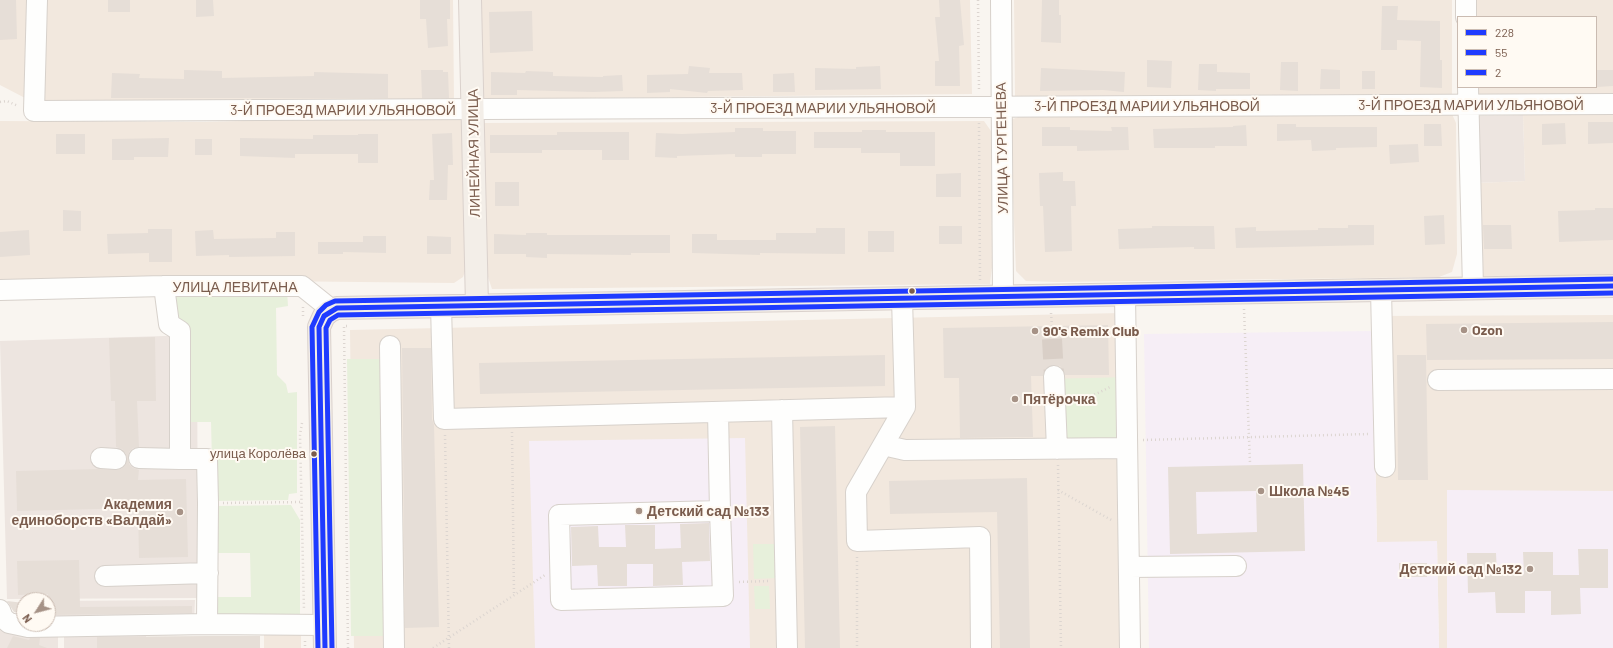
<!DOCTYPE html>
<meta charset="utf-8">
<style>
body{margin:0}
#map{position:relative;width:1613px;height:648px;overflow:hidden;background:#f9f5f0;font-family:Barlow,sans-serif}
canvas{display:block}
.legend{position:absolute;left:1457px;top:16px;width:140px;height:72px;box-sizing:border-box;background:#fffaf3;border:1px solid #cabbb1;margin:0;padding:5px 7px;list-style:none;font-size:12px;color:#7a5c4d}
.legend li{display:flex;align-items:center;gap:8px;height:20px}
.legend b{width:20px;border:1px solid #cabbb1}
.north{position:absolute;left:16px;top:592px;width:40px;height:40px;box-sizing:border-box;background:#fffaf3;border:1px solid #cabbb1;border-radius:50%;rotate:234deg;font-size:11px;font-weight:700;line-height:16px;text-align:center;color:#7a5c4d}
.north::after{content:'';display:block;margin:auto;width:14px;height:18px;background:#a69286;clip-path:polygon(50% 0,100% 100%,50% 72%,0 100%)}
</style>
<div id="map">
<canvas width="1613" height="648"></canvas>
<ul class="legend">
<li><b style="height:5px;background:#1f3bff"></b>228</li>
<li><b style="height:5px;background:#1f3bff"></b>55</li>
<li><b style="height:5px;background:#1f3bff"></b>2</li>
</ul>
<div class="north">N</div>
</div>
<script>
const context = document.querySelector('canvas').getContext('2d');
context.lineJoin = 'round';
function fill(path, color) { context.fillStyle = color; context.fill(path, 'evenodd'); }
const poly = rows => new Path2D(rows.map(r => 'M' + r).join(''));
function strokePath(path, color, width, dash) { context.strokeStyle = color; context.lineWidth = width; context.lineCap = dash ? 'butt' : 'round'; context.setLineDash(dash || []); context.stroke(path); }
function label(font, color, halo, rows, align = 'center') {
  context.font = font + ' Barlow,sans-serif'; context.lineWidth = 4; context.setLineDash([]); context.textBaseline = 'middle'; context.strokeStyle = halo; context.fillStyle = color; for (const [text, x, y, turn = 0] of rows) {
    context.save(); context.translate(x, y); context.rotate((+turn || 0) * Math.PI / 180); context.textAlign = isNaN(turn) ? turn : align; if (halo) context.strokeText(text, 0, 0); context.fillText(text, 0, 0); context.restore();
  }
}
fill(poly([
 [0,0,32,0,27,99,0,85],
 [44,0,453,0,454,102,41,105],
 [479,0,970,0,972,94,482,99],
 [1014,0,1452,0,1452,94,1015,96],
 [1468,0,1613,0,1613,99,1468,100,1468,87,1596,87,1596,17,1468,17],
 [1595,111,1613,111,1613,275,1480,276,1475,183,1525,181,1523,115],
 [1452,114,1456,123,1457,254,1452,272,1439,277,1057,282,1026,281,1016,271,1010,120,1024,115],
 [468,115,468,263,463,277,454,283,171,280,0,282,0,121,204,122],
 [984,121,991,131,992,267,990,284,492,289,485,268,482,123],
 [1121,313,1123,648,354,648,350,330],
 [1613,315,1613,648,1439,648,1437,542,1377,542,1373,316],
 [264,631,301,632,301,648,264,648]
]), '#f2e8de');
fill(poly([
 [1523,115,1525,181,1475,183,1472,116],
 [197,335,198,598,7,599,0,341],
 [195,600,194,620,48,622,48,601],
 [0,622,58,630,58,648,0,648],
 [146,635,147,648,64,648,64,636]
]), '#ede5e0');
fill(poly([
 [1373,331,1377,542,1437,541,1439,648,1149,648,1144,334],
 [745,438,750,648,535,648,529,441],
 [1447,490,1613,491,1613,648,1447,648]
]), '#f6eef6');
fill(poly([
 [287,291,288,306,276,308,277,375,286,384,288,393,297,392,297,493,289,494,288,500,213,501,211,422,186,422,173,320,174,300,180,292],
 [347,359,384,359,387,636,351,636],
 [1128,377,1130,442,1047,445,1045,379],
 [291,505,300,520,300,622,218,620,211,597,251,597,250,553,215,553,214,506],
 [753,544,776,544,778,578,754,579],
 [754,586,769,586,770,609,755,609]
]), '#e7f0db');
fill(poly([
 [0,0,16,0,17,39,0,40],
 [108,0,130,0,130,12,108,12],
 [196,0,213,0,214,16,196,17],
 [420,0,450,0,450,19,447,19,448,46,428,48,426,19,420,19],
 [939,0,960,0,964,45,959,46,960,86,935,86,935,61,939,61,935,17,940,17],
 [1042,0,1059,0,1059,15,1061,15,1061,43,1041,42],
 [1382,6,1398,6,1397,20,1440,21,1440,60,1442,60,1442,88,1420,87,1421,41,1397,40,1397,50,1381,50],
 [532,11,533,51,490,53,489,12],
 [1147,60,1172,61,1171,88,1147,87],
 [1281,62,1298,62,1298,91,1280,90],
 [1199,64,1217,64,1217,72,1250,73,1250,89,1216,89,1216,91,1198,90],
 [689,66,710,68,709,73,742,73,743,90,708,91,707,93,670,89,670,92,647,93,647,75,688,74],
 [880,66,881,89,815,90,815,68,856,69,856,67],
 [1041,68,1125,72,1124,92,1103,90,1040,91],
 [1321,69,1340,70,1340,89,1320,89],
 [184,70,222,71,222,78,314,76,314,72,388,74,388,98,111,98,112,73,140,74,139,78,184,79],
 [421,70,443,70,443,72,448,72,449,98,422,98],
 [1596,70,1613,70,1613,86,1597,87],
 [526,71,553,72,553,76,603,77,603,76,622,75,623,91,593,92,517,90,517,95,491,95,491,72,525,73],
 [1362,71,1375,71,1375,89,1362,89],
 [794,73,795,92,773,92,773,74],
 [1588,122,1613,122,1613,143,1588,144],
 [1565,123,1566,144,1542,145,1542,124],
 [1277,124,1296,124,1296,127,1377,127,1377,147,1336,148,1336,150,1312,151,1311,140,1277,141],
 [1424,124,1441,124,1442,146,1424,146],
 [1246,125,1247,146,1215,146,1215,148,1154,148,1153,129,1233,127,1233,126],
 [1042,127,1070,127,1070,130,1112,131,1111,127,1128,127,1129,150,1077,151,1077,146,1042,146],
 [735,128,763,128,763,131,796,131,796,154,762,154,762,157,735,157,735,154,677,156,677,158,655,157,656,133,682,134,735,132],
 [862,130,886,130,886,132,935,132,935,166,900,166,900,153,861,153,861,148,814,148,814,132,862,132],
 [557,132,629,132,629,160,602,160,602,150,542,150,542,153,490,153,490,135,557,135],
 [452,133,453,165,448,165,447,200,429,200,430,180,434,180,432,134],
 [56,134,85,134,85,154,56,154],
 [358,134,378,134,378,163,358,163,358,154,295,154,295,158,240,156,240,138,313,139,313,135,358,135],
 [169,138,168,157,134,157,134,160,112,160,112,139],
 [195,139,212,139,212,155,195,155],
 [1418,144,1419,162,1390,164,1389,145],
 [1063,172,1063,181,1075,181,1076,206,1071,206,1072,251,1045,252,1043,206,1040,206,1039,173],
 [961,173,961,197,936,197,936,174],
 [495,182,519,182,519,206,495,206],
 [1595,208,1613,208,1613,240,1559,242,1558,211,1595,210],
 [63,210,81,211,81,231,63,231],
 [1444,215,1445,244,1425,245,1424,216],
 [1348,225,1374,225,1374,245,1236,248,1235,228,1256,227,1256,231,1318,230,1318,228,1348,228],
 [1483,225,1511,225,1512,249,1484,249],
 [939,226,962,226,962,244,939,244],
 [1152,226,1214,226,1215,249,1194,249,1194,247,1119,249,1118,229,1152,228],
 [816,228,845,228,845,254,760,253,760,255,692,253,692,234,717,234,717,240,776,240,776,233,816,233],
 [148,229,172,229,172,262,149,262,149,253,108,254,107,234,148,233],
 [29,230,30,255,0,257,0,232],
 [213,230,214,239,276,238,276,232,295,232,295,256,229,257,229,255,196,256,195,231],
 [868,231,894,231,894,252,868,252],
 [526,233,547,233,547,235,670,235,670,253,631,253,631,255,547,254,547,258,526,257,526,254,494,254,494,234,526,235],
 [363,236,386,236,386,253,343,252,343,254,318,254,318,242,363,242],
 [427,236,451,237,451,254,427,254],
 [1613,322,1613,359,1427,360,1426,324],
 [1108,325,1109,375,1065,375,1063,370,1060,366,1054,365,1048,367,1044,370,1043,376,1031,376,1033,437,960,438,959,378,944,378,943,328],
 [155,337,156,401,137,401,139,447,133,448,129,452,128,458,129,464,133,468,139,470,138,480,186,479,188,557,139,558,138,508,17,511,16,471,99,469,115,470,121,469,125,466,127,460,126,454,122,449,116,447,115,401,111,401,109,338],
 [402,348,431,348,432,419,434,425,439,627,405,628],
 [885,355,885,386,480,394,479,363],
 [1397,355,1426,355,1428,480,1398,480],
 [835,426,840,648,805,648,800,427],
 [1303,464,1305,551,1170,554,1168,467],
 [1256,491,1257,532,1197,534,1196,492],
 [1027,478,1030,648,1000,648,997,512,890,514,889,481],
 [709,523,710,561,682,562,683,585,653,586,653,564,627,564,627,586,598,586,597,565,572,566,571,527,598,526,599,547,626,547,625,525,655,525,655,549,681,548,680,524],
 [1578,549,1608,549,1608,588,1580,588,1581,614,1551,615,1551,591,1525,591,1525,613,1496,613,1495,592,1468,593,1467,553,1496,553,1497,574,1524,574,1523,552,1553,552,1553,575,1579,575],
 [79,560,80,607,192,606,192,613,48,615,48,594,18,595,17,561],
 [1399,563,1427,563,1427,577,1399,577],
 [7,601,24,603,24,614,14,612],
 [13,636,29,640,30,638,40,638,39,645,47,648,7,648],
 [207,636,260,636,260,648,97,648,97,637]
]), '#e6ded7');
strokePath(poly([
 [1052,339,1054,376]
]), '#d9cfc7', 20, [20, 10]);
const minor = poly([
 [37,0,34,111,1613,104],
 [1001,0,1003,297],
 [1466,0,1466,17],
 [1468,87,1473,288],
 [164,286,169,324,180,331,180,459,207,459,208,503,207,624],
 [0,290,164,286,302,286,332,310],
 [1381,290,1385,467],
 [1125,294,1130,648],
 [902,298,905,407,856,492,857,541,980,537,981,648],
 [441,306,444,419,905,407],
 [390,346,394,648],
 [1054,376,1057,449],
 [1438,380,1613,379],
 [782,410,787,648],
 [718,412,720,511,559,515,561,600,723,596,720,511],
 [883,445,905,450,1127,448],
 [101,458,116,459],
 [139,458,180,459],
 [1129,567,1236,566],
 [105,576,208,573],
 [0,610,3,618,9,623,28,627,207,624,325,625]
]);
const major = poly([
 [470,0,477,306],
 [325,648,319,327,324,316,330,311,337,308,1613,286]
]);
strokePath(minor, '#d7d1cb', 22);
strokePath(major, '#dad1cc', 24);
strokePath(poly([
 [978,0,979,90],
 [0,102,7,101,18,106],
 [979,123,980,280],
 [303,307,303,318],
 [1244,309,1250,463],
 [1051,313,1052,326],
 [347,326,344,326,348,648],
 [1071,401,1096,394,1110,387],
 [302,423,300,435,304,610],
 [512,432,514,595],
 [445,435,449,648],
 [1143,440,1369,434],
 [1058,465,1061,648],
 [1058,490,1113,521],
 [223,503,303,502],
 [857,557,857,648],
 [739,582,770,581],
 [305,641,305,648],
 [433,648,545,575]
]), '#dcd5d0', 2.5, [1, 3]);
strokePath(minor, '#fefefd', 20);
strokePath(major, '#f3eee8', 22);
strokePath(poly([
 [325,648,319,327,324,316,337,308,1613,286]
]), '#1f3bff', 5);
strokePath(poly([
 [332,648,326,328,330,320,338,315,1613,293]
]), '#1f3bff', 5);
strokePath(poly([
 [318,648,312,327,319,312,326,305,335,301,1613,279]
]), '#1f3bff', 5);
for (const [x, y, r, color] of [
 [912,291,3.5,"#7a5c4d"],
 [1464,330,4,"#a69286"],
 [1035,331,4,"#a69286"],
 [1015,399,4,"#a69286"],
 [314,454,3.5,"#7a5c4d"],
 [1261,491,4,"#a69286"],
 [639,511,4,"#a69286"],
 [180,512,4,"#a69286"],
 [1530,569,4,"#a69286"]
]) { const dot = new Path2D(); dot.arc(x, y, r, 0, 2 * Math.PI); context.fillStyle = color; context.fill(dot); strokePath(dot, '#fffaf3', 1.5); }
label('13px', '#7a5c4d', '#fffaf3', [
 ["улица Королёва",306,454]
], 'right');
label('14px', '#7a5c4d', '#fffaf3', [
 ["3-Й ПРОЕЗД МАРИИ УЛЬЯНОВОЙ",1471,105],
 ["3-Й ПРОЕЗД МАРИИ УЛЬЯНОВОЙ",1147,106],
 ["3-Й ПРОЕЗД МАРИИ УЛЬЯНОВОЙ",823,108],
 ["3-Й ПРОЕЗД МАРИИ УЛЬЯНОВОЙ",343,110],
 ["УЛИЦА ТУРГЕНЕВА",1002,148,-91],
 ["ЛИНЕЙНАЯ УЛИЦА",474,153,-91],
 ["УЛИЦА ЛЕВИТАНА",235,287]
]);
label('bold 14px', '#7a5c4d', '#fffaf3', [
 ["Ozon",1472,330],
 ["90's Remix Club",1043,331],
 ["Пятёрочка",1023,399],
 ["Школа №45",1269,491],
 ["Академия",172,504,"right"],
 ["единоборств «Валдай»",172,520,"right"],
 ["Детский сад №133",647,511],
 ["Детский сад №132",1522,569,"right"]
], 'left');
</script>
